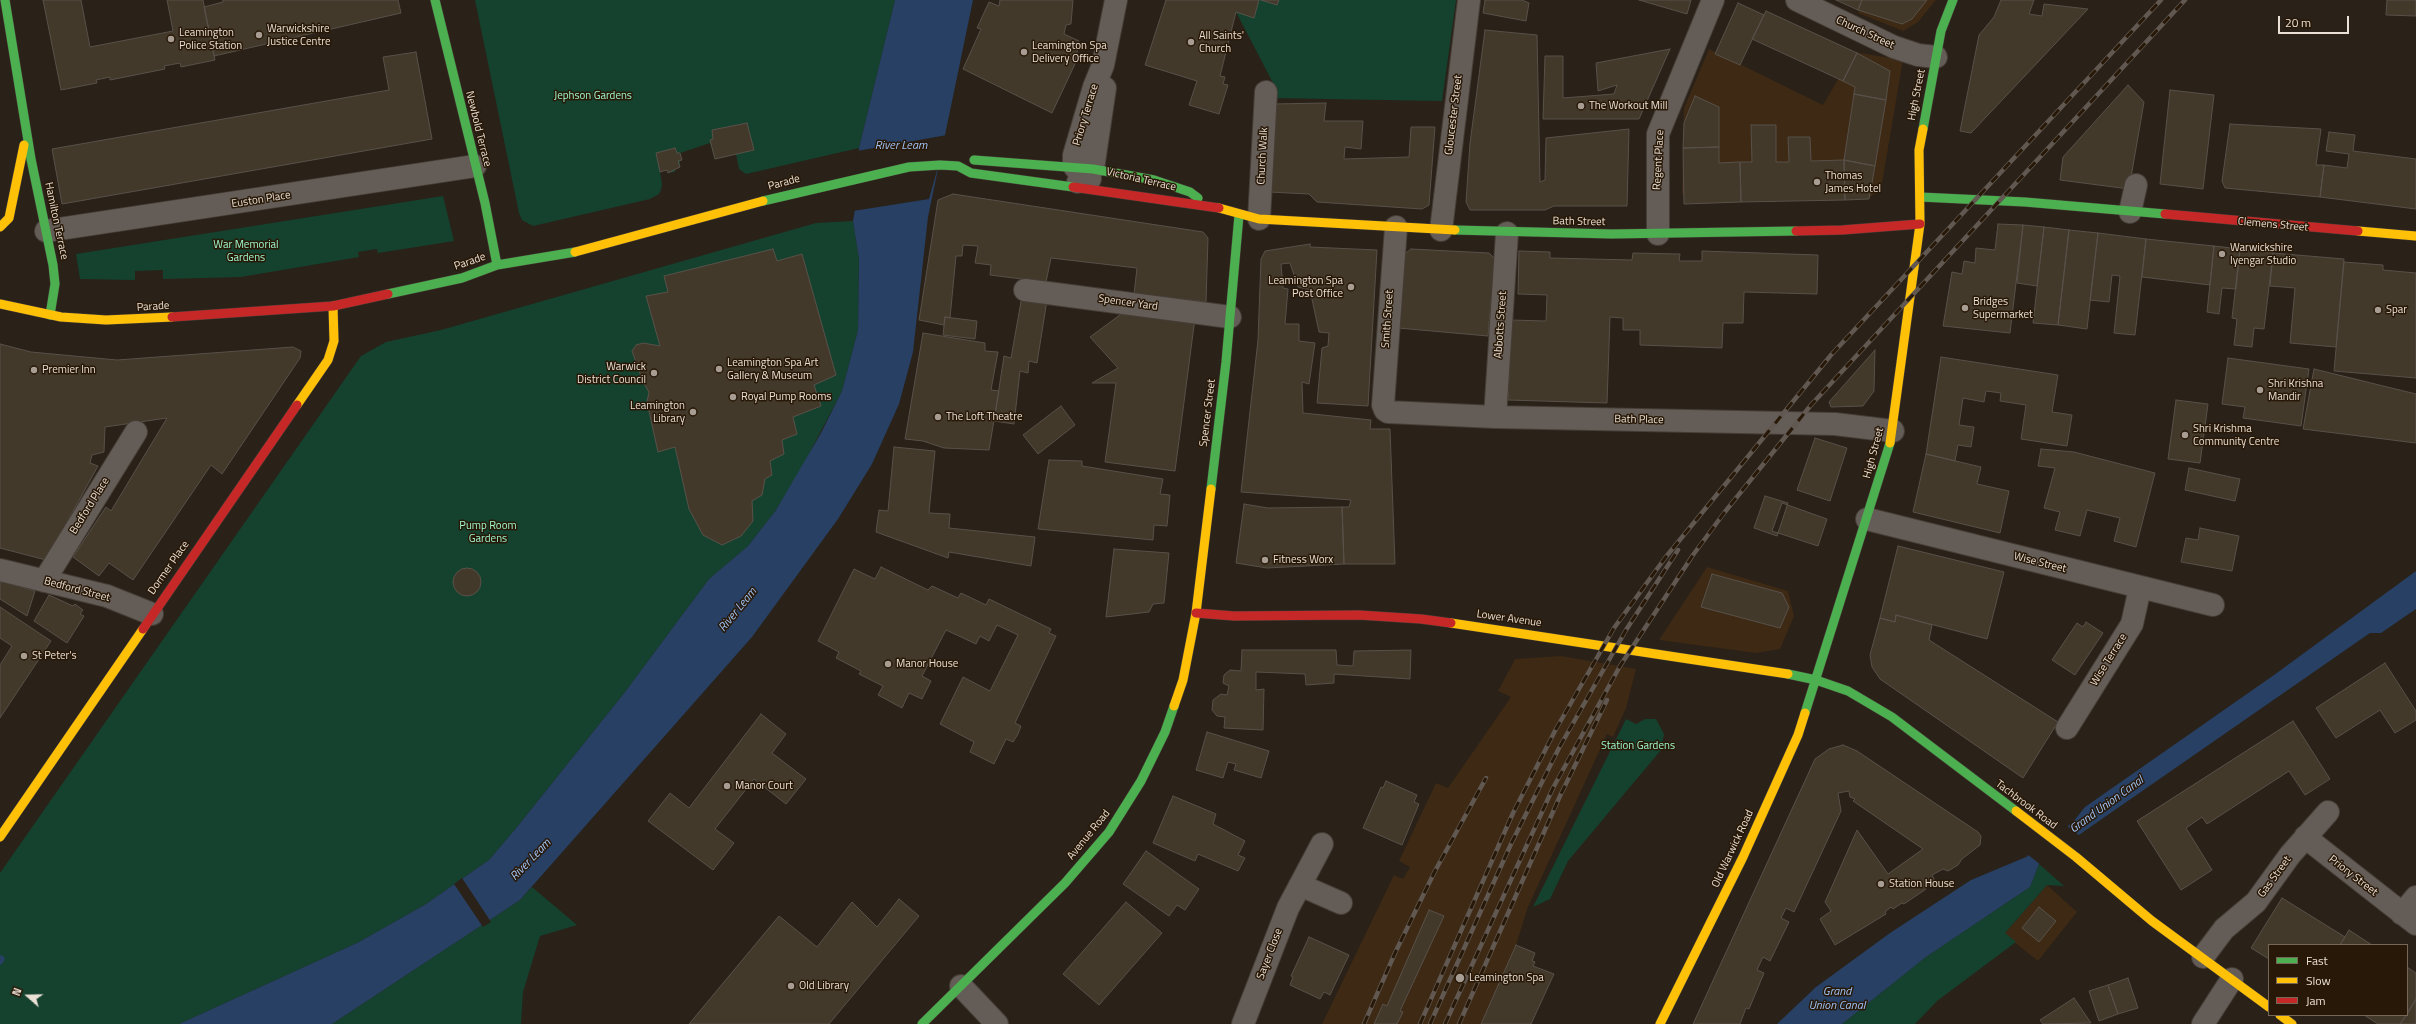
<!DOCTYPE html>
<style>
body{margin:0}
#map{position:relative;width:2416px;height:1024px;overflow:hidden;background:#2a2118;font-family:"Titillium Web",sans-serif}
canvas{display:block}
.legend{position:absolute;left:2268px;top:944px;width:140px;height:72px;box-sizing:border-box;background:#281807;border:1px solid #766859;margin:0;padding:5px 7px;list-style:none;font-size:12px;color:#ebe0d5}
.legend li{display:flex;align-items:center;gap:8px;height:20px}
.legend b{width:20px;border:1px solid #766859}
.north{position:absolute;left:8px;top:976px;width:40px;height:40px;-webkit-text-stroke:3px #281807;paint-order:stroke;rotate:290deg;font-size:11px;font-weight:700;line-height:16px;text-align:center;color:#ebe0d5}
.north::after{content:'';display:block;margin:auto;width:14px;height:18px;background:#ebe0d5;clip-path:polygon(50% 0,100% 100%,50% 72%,0 100%)}
.scale{position:absolute;left:2278px;top:16px;width:71px;height:18px;box-sizing:border-box;border:2px solid #ebe0d5;border-top:0;padding-left:5px;font-size:12px;line-height:14px;white-space:nowrap;color:#ebe0d5;-webkit-text-stroke:3px #281807;paint-order:stroke}
</style>
<div id="map">
<canvas width="2416" height="1024"></canvas>
<ul class="legend">
<li><b style="height:5px;background:#4caf50"></b>Fast</li>
<li><b style="height:5px;background:#ffc107"></b>Slow</li>
<li><b style="height:5px;background:#c62828"></b>Jam</li>
</ul>
<div class="north">N</div>
<div class="scale">20 m</div>
</div>
<script>
const context = document.querySelector('canvas').getContext('2d');
context.lineJoin = 'round';
function fill(path, color) { context.fillStyle = color; context.fill(path, 'evenodd'); }
const poly = rows => new Path2D(rows.map(r => 'M' + r).join(''));
function strokePath(path, color, width, dash) { context.strokeStyle = color; context.lineWidth = width; context.lineCap = dash ? 'butt' : 'round'; context.setLineDash(dash || []); context.stroke(path); }
function label(font, color, halo, rows, align = 'center') {
  context.font = font + ' "Titillium Web",sans-serif'; context.lineWidth = 3; context.setLineDash([]); context.textBaseline = 'middle'; context.strokeStyle = halo; context.fillStyle = color; for (const [text, x, y, turn = 0] of rows) {
    context.save(); context.translate(x, y); context.rotate((+turn || 0) * Math.PI / 180); context.textAlign = isNaN(turn) ? turn : align; if (halo) context.strokeText(text, 0, 0); context.fillText(text, 0, 0); context.restore();
  }
}
fill(poly([
 [1862,0,1936,0,1918,22,1903,31,1858,13],
 [1709,49,1823,105,1854,52,1903,60,1881,189,1870,197,1695,204,1682,194,1684,108],
 [1707,567,1788,591,1794,616,1780,649,1756,653,1659,640],
 [1561,656,1636,669,1626,708,1613,737,1607,734,1528,907,1516,945,1481,1024,1322,1024,1394,875,1403,879,1410,867,1399,861,1436,783,1448,788,1511,697,1498,691,1515,659],
 [2047,885,2077,912,2038,961,2004,934]
]), '#3d2914');
fill(poly([
 [475,0,895,0,859,148,746,174,739,169,736,154,715,159,710,143,680,153,680,167,675,169,675,172,668,173,667,170,660,172,662,184,661,190,659,194,650,199,533,226,522,220,519,213],
 [1259,0,1456,0,1442,101,1270,98,1273,87,1272,81,1236,12,1254,17],
 [443,196,454,241,378,253,377,249,358,252,359,257,241,277,163,279,163,270,135,271,135,280,80,279,76,254],
 [853,221,859,259,858,330,842,391,800,471,776,510,748,546,709,579,625,692,517,827,489,860,426,904,359,942,179,1024,0,1024,0,873,361,356,386,342,441,330,816,223],
 [1626,719,1636,724,1645,719,1656,719,1664,734,1661,750,1568,861,1550,899,1533,907],
 [2039,864,2064,886,2047,885,2005,933,2016,942,1937,1001,1915,1024,1842,1024,1926,957,2030,887],
 [532,887,577,925,540,936,523,992,521,1024,332,1024,520,900]
]), '#14422e');
fill(poly([
 [895,0,973,0,928,217,913,352,899,404,872,464,838,519,752,637,520,900,332,1024,179,1024,359,942,426,904,489,860,517,827,625,692,709,579,748,546,776,510,821,433,842,391,858,330,859,259,853,221,856,203,859,148],
 [2416,571,2416,609,2381,633,2370,633,2086,830,2039,864,2030,887,1926,957,1842,1024,1777,1024,1816,987,1890,933,1971,880,2026,857,2073,822,2085,807,2274,675]
]), '#274063');
fill(poly([
 [947,135,929,199,853,211,857,151],
 [2066,825,2080,836,2041,865,2027,854],
 [462,878,491,922,483,927,454,884]
]), '#2a2118');
strokePath(poly([
 [0,961,1,959]
]), '#274063', 7);
const building = poly([
 [43,0,81,0,90,47,173,31,167,0,203,0,215,60,181,67,180,63,164,66,165,69,110,80,110,77,96,80,97,83,61,90,43,0],
 [223,0,398,0,401,13,214,56,204,7,223,2,223,0],
 [1000,0,1073,0,1071,24,1066,25,1064,34,1079,41,1075,64,1052,113,963,69,981,29,977,28,989,2,999,6,1000,0],
 [1166,0,1259,0,1254,18,1236,12,1220,76,1225,77,1223,84,1228,85,1219,114,1189,105,1197,81,1145,65,1166,0],
 [1261,0,1279,0,1277,5,1261,0],
 [1485,0,1522,0,1529,3,1526,21,1483,13,1485,0],
 [1639,0,1691,0,1687,14,1639,0],
 [1836,0,1862,0,1858,10,1836,0],
 [1862,0,1927,0,1912,19,1902,24,1858,10,1862,0],
 [2001,0,2034,0,2029,14,2042,16,2044,4,2088,9,1971,133,1960,131,1979,35,1994,17,2001,0],
 [2387,0,2416,0,2416,16,2386,15,2387,0],
 [1738,3,1764,15,1740,65,1715,54,1738,3],
 [1766,11,1857,53,1843,81,1752,39,1766,11],
 [1485,30,1537,35,1540,182,1545,180,1546,138,1629,129,1627,206,1554,206,1545,210,1470,210,1466,202,1470,143,1485,30],
 [1670,49,1639,119,1543,119,1545,56,1563,56,1563,98,1614,94,1617,85,1598,91,1596,63,1670,49],
 [416,52,432,139,62,204,52,149,389,90,383,57,416,52],
 [1857,53,1890,71,1886,100,1854,94,1855,87,1843,81,1857,53],
 [2128,85,2144,102,2129,189,2060,180,2063,157,2128,85],
 [2170,90,2214,95,2203,189,2160,184,2170,90],
 [1854,94,1886,100,1875,166,1844,160,1854,94],
 [1695,96,1719,107,1719,147,1683,148,1684,123,1695,96],
 [1326,103,1324,121,1363,121,1361,149,1345,147,1344,159,1409,157,1411,127,1435,127,1429,205,1422,209,1317,202,1309,194,1269,192,1273,104,1326,103],
 [747,123,754,150,715,159,710,140,713,139,712,130,747,123],
 [2230,124,2321,129,2316,165,2324,165,2320,197,2225,188,2222,181,2230,124],
 [1751,125,1776,125,1776,162,1789,162,1788,137,1810,137,1811,161,1844,160,1845,200,1741,202,1740,162,1752,162,1751,125],
 [2329,132,2355,135,2353,151,2416,159,2416,209,2320,197,2324,165,2347,168,2349,154,2326,151,2329,132],
 [1719,147,1719,163,1740,162,1741,202,1684,204,1683,148,1719,147],
 [675,148,677,153,680,153,682,160,678,161,680,167,668,173,667,170,660,172,656,153,675,148],
 [1844,160,1875,166,1869,199,1845,200,1844,160],
 [953,194,1203,232,1208,238,1206,302,1134,294,1137,268,1051,258,1046,282,990,275,991,265,975,263,978,246,963,245,962,256,956,256,950,318,945,317,944,325,919,320,938,200,953,194],
 [1998,224,2023,225,2010,333,1943,326,1952,272,1962,274,1964,261,1975,263,1976,248,1995,250,1998,224],
 [2023,225,2044,227,2037,286,2017,283,2023,225],
 [2044,227,2069,230,2058,325,2033,323,2044,227],
 [2069,230,2098,233,2087,329,2058,325,2069,230],
 [2098,233,2146,239,2135,335,2114,333,2120,276,2112,275,2109,302,2090,300,2098,233],
 [2146,239,2214,246,2210,285,2142,277,2146,239],
 [1310,244,1310,247,1377,250,1368,406,1317,403,1322,348,1328,346,1329,333,1319,332,1310,290,1298,287,1290,263,1281,264,1283,288,1288,289,1285,324,1299,324,1299,341,1315,343,1309,384,1302,382,1303,413,1371,420,1370,429,1390,429,1395,564,1344,564,1342,507,1349,507,1351,500,1241,492,1258,340,1261,259,1265,251,1310,244],
 [2214,246,2240,249,2236,289,2222,288,2219,314,2207,312,2214,246],
 [773,249,777,261,802,254,836,375,814,385,821,406,793,417,797,434,782,440,784,454,770,461,772,475,765,479,762,495,752,501,753,521,741,536,722,545,703,535,689,509,675,447,658,452,647,402,649,392,643,382,632,351,636,345,643,343,660,346,646,296,668,292,664,276,773,249],
 [1411,249,1489,253,1495,259,1488,336,1398,328,1402,256,1411,249],
 [2240,249,2273,253,2264,329,2254,328,2252,347,2234,345,2237,319,2232,318,2240,249],
 [1519,251,1550,252,1550,258,1632,260,1633,253,1680,254,1679,261,1702,261,1702,251,1818,255,1817,294,1744,292,1743,323,1723,323,1722,348,1640,345,1640,330,1623,330,1623,318,1610,317,1607,403,1508,400,1511,320,1546,321,1547,295,1518,294,1519,251],
 [2273,253,2344,259,2336,347,2290,343,2295,288,2270,286,2273,253],
 [2344,262,2383,265,2383,270,2416,273,2416,378,2334,371,2344,262],
 [1022,296,1047,300,1037,363,1029,361,1028,373,1020,371,1014,424,994,421,1004,356,1011,358,1022,296],
 [1128,309,1195,318,1175,471,1105,462,1116,383,1092,383,1118,368,1090,337,1128,309],
 [945,317,977,321,975,339,943,335,945,317],
 [923,333,985,343,985,351,998,352,991,390,999,391,989,450,944,448,923,441,905,439,923,333],
 [0,344,31,352,117,360,293,347,301,351,300,358,222,474,211,465,133,580,109,563,99,576,73,557,106,507,111,511,167,418,105,427,104,452,92,455,90,463,98,466,46,560,0,548,0,344],
 [1875,350,1874,391,1863,406,1831,407,1829,402,1875,350],
 [1941,357,2058,375,2052,412,2072,415,2067,446,2021,439,2026,405,2000,401,2001,393,1986,391,1984,402,1963,398,1959,425,1974,427,1971,447,1958,445,1955,461,1926,454,1941,357],
 [2228,358,2309,369,2301,426,2243,418,2245,407,2222,404,2228,358],
 [2314,369,2416,394,2416,443,2303,429,2314,369],
 [2176,400,2208,404,2200,463,2168,459,2176,400],
 [1061,406,1075,425,1038,454,1023,435,1061,406],
 [1815,438,1847,448,1830,501,1797,490,1815,438],
 [894,447,935,451,929,513,950,514,949,528,1035,537,1031,566,949,552,948,558,876,532,879,510,888,511,894,447],
 [2041,449,2074,452,2155,473,2136,547,2114,541,2120,518,2087,510,2080,536,2055,530,2060,512,2044,508,2055,468,2038,466,2041,449],
 [1926,454,1981,467,1977,484,2009,491,2000,533,1913,512,1926,454],
 [1049,460,1082,461,1082,466,1163,479,1160,494,1170,495,1167,526,1154,525,1153,540,1038,529,1049,460],
 [2189,468,2240,479,2235,501,2185,490,2189,468],
 [1765,496,1788,503,1777,536,1754,528,1765,496],
 [1782,503,1827,519,1818,546,1772,531,1782,503],
 [1244,504,1268,508,1342,507,1344,564,1267,568,1236,563,1244,504],
 [2200,528,2239,536,2232,571,2181,562,2186,538,2198,540,2200,528],
 [1898,546,2004,572,1987,639,1896,615,1895,622,1880,618,1898,546],
 [1114,549,1169,553,1164,603,1153,604,1149,612,1106,617,1114,549],
 [881,567,928,590,932,586,958,598,961,593,986,605,989,599,1051,629,1049,633,1056,636,1015,723,1021,726,1018,734,1013,742,1006,739,994,764,970,752,974,742,940,724,963,677,990,691,1018,635,997,625,989,641,980,636,976,644,946,630,922,676,931,681,922,699,909,693,902,708,878,695,883,686,859,674,861,671,836,658,839,652,818,641,854,569,875,579,881,567],
 '453 582a14 14 0 1 1 28 0a14 14 0 1 1-28 0Z',
 [1712,574,1782,593,1789,607,1780,628,1701,607,1712,574],
 [0,581,35,591,27,616,0,599,0,581],
 [49,595,73,606,75,604,83,610,80,614,84,616,67,643,34,621,49,595],
 [0,607,51,641,0,718,0,665,12,646,0,638,0,607],
 [1896,615,1932,625,1929,640,2058,722,2023,778,1880,679,1872,667,1870,655,1880,618,1895,622,1896,615],
 [2086,622,2103,633,2075,675,2052,660,2077,623,2083,627,2086,622],
 [1242,650,1336,650,1337,665,1353,666,1354,651,1411,650,1410,679,1334,674,1334,683,1306,685,1305,674,1256,672,1256,690,1264,689,1263,730,1224,728,1225,717,1217,716,1212,710,1213,700,1221,694,1227,695,1229,686,1223,683,1224,675,1230,670,1241,671,1242,650],
 [2385,663,2416,711,2416,720,2395,733,2380,710,2336,738,2316,708,2385,663],
 [761,714,786,734,772,753,806,779,786,804,754,779,715,829,734,843,713,870,648,821,670,793,689,808,761,714],
 [2293,721,2330,779,2305,795,2289,771,2207,824,2202,817,2186,828,2212,870,2181,890,2137,821,2293,721],
 [1207,732,1269,751,1261,778,1234,770,1236,764,1228,762,1223,778,1196,770,1207,732],
 [1843,745,1857,751,1978,832,1981,836,1980,845,1962,859,1958,865,1948,871,1943,869,1932,875,1935,881,1925,887,1926,889,1904,904,1902,903,1893,909,1891,907,1885,912,1886,914,1835,945,1820,919,1831,911,1825,902,1857,830,1888,874,1923,849,1853,801,1855,799,1850,797,1849,791,1838,793,1841,811,1794,912,1786,908,1781,918,1789,922,1770,961,1763,957,1757,970,1764,973,1749,1009,1746,1008,1740,1024,1693,1024,1815,759,1829,749,1843,745],
 [1386,781,1417,795,1414,802,1419,804,1402,845,1363,828,1381,787,1383,788,1386,781],
 [1173,796,1216,814,1213,824,1245,841,1238,855,1245,858,1238,871,1198,854,1195,861,1153,843,1173,796],
 [1146,851,1199,889,1185,910,1177,905,1169,916,1123,884,1146,851],
 [2282,898,2345,937,2340,945,2269,945,2269,959,2251,948,2282,898],
 [899,899,919,916,829,1024,689,1024,779,916,817,947,852,902,877,927,899,899],
 [1126,902,1162,933,1099,1005,1063,974,1126,902],
 [2039,907,2056,921,2039,942,2022,928,2039,907],
 [1429,910,1444,916,1400,1011,1403,1012,1397,1024,1374,1024,1383,1004,1387,1006,1429,910],
 [2349,930,2372,945,2340,945,2349,930],
 [1309,937,1349,955,1330,995,1324,992,1320,999,1290,985,1293,977,1291,976,1309,937],
 [1516,945,1535,953,1532,961,1535,962,1533,966,1554,974,1531,1024,1481,1024,1516,945],
 [2407,967,2416,973,2416,999,2407,1013,2407,967],
 [2128,978,2138,1008,2118,1014,2108,985,2128,978],
 [2108,985,2118,1014,2099,1021,2089,991,2108,985],
 [2074,998,2091,1023,2043,1024,2040,1020,2074,998],
 [2416,999,2416,1024,2400,1024,2407,1015,2416,999],
 [2364,1015,2406,1015,2400,1024,2378,1024,2364,1015]
]);
fill(building, '#43392b');
strokePath(building, '#585149', 1);
const street = poly([
 [1797,0,1894,47,1918,55,1936,57],
 [1090,179,1081,174,1074,166,1074,155,1094,87,1103,65,1116,0],
 [1078,182,1093,169,1105,88],
 [2130,212,2136,185],
 [1259,219,1266,92],
 [1396,227,1383,405,1385,410,1388,412,1495,417,1835,424,1893,431],
 [1441,230,1469,0],
 [46,231,475,166],
 [1658,234,1658,134,1713,0],
 [1025,290,1230,317],
 [1495,417,1507,233],
 [1867,519,2213,605],
 [0,570,107,596,152,614],
 [44,581,136,432],
 [2067,728,2132,624,2140,588],
 [2305,837,2416,924],
 [1300,885,1341,903],
 [2402,914,2416,897],
 [2203,957,2224,929,2256,902,2290,855,2328,812],
 [961,986,997,1024],
 [1243,1024,1288,908,1322,844],
 [2203,1024,2232,979]
]);
const fast = poly([
 [5,0,31,159,53,265,55,284,50,315],
 [435,0,485,203,497,265],
 [1923,129,1941,31,1953,0],
 [974,160,1093,169,1154,180,1190,192,1198,198],
 [1920,197,2025,202,2165,214],
 [763,201,909,167,940,165,958,166,971,173,1073,187],
 [1455,230,1612,234,1796,231],
 [388,294,462,278,497,265,575,252],
 [1211,489,1226,362,1239,215],
 [1788,674,1816,680,1848,691,1892,717,2016,811],
 [1805,713,1890,443],
 [922,1024,1065,883,1109,832,1141,781,1165,732,1174,706]
]);
const slow = poly([
 [1219,208,1259,219,1455,230],
 [0,227,9,218,24,145],
 [2358,231,2416,236],
 [575,252,763,201],
 [0,304,61,317,106,320,172,317],
 [297,405,328,360,334,341,333,306],
 [1890,443,1920,224,1919,150,1923,129],
 [1451,623,1788,674],
 [1174,706,1183,680,1196,613,1211,489],
 [2016,811,2076,857,2152,921,2269,1007],
 [0,837,143,629],
 [2280,1015,2292,1024],
 [1660,1024,1743,857,1798,735,1805,713]
]);
const jam = poly([
 [1073,187,1219,208],
 [2165,214,2358,231],
 [1796,231,1842,230,1920,224],
 [172,317,333,306,388,294],
 [1196,613,1234,616,1359,615,1421,619,1451,623],
 [143,629,297,405]
]);
strokePath(street, '#453e37', 24);
strokePath(fast, '#453e37', 10);
strokePath(slow, '#453e37', 10);
strokePath(jam, '#453e37', 10);
strokePath(street, '#645c56', 22);
strokePath(fast, '#4caf50', 9);
strokePath(slow, '#ffc107', 9);
strokePath(jam, '#c62828', 9);
const rail = poly([
 [1364,1024,1395,953,1435,871,1486,778],
 [1420,1024,1513,813,1556,729,1614,628,1665,558,1831,355,2161,0],
 [1430,1024,1511,844,1559,748,1626,630,1678,550],
 [1445,1024,1553,788,1620,666,1693,555,1724,513,1811,405,2185,0],
 [1459,1024,1560,796,1607,700]
]);
strokePath(rail, '#605851', 4.5);
strokePath(rail, '#281807', 3, [9]);
for (const [x, y, r, color] of [
 [259,35,4,"#a79d93"],
 [171,39,4,"#a79d93"],
 [1191,42,4,"#a79d93"],
 [1024,52,4,"#a79d93"],
 [1581,106,4,"#a79d93"],
 [1817,182,4,"#a79d93"],
 [2222,254,4,"#a79d93"],
 [1351,287,4,"#a79d93"],
 [1965,308,4,"#a79d93"],
 [2378,310,4,"#a79d93"],
 [719,369,4,"#a79d93"],
 [34,370,4,"#a79d93"],
 [654,373,4,"#a79d93"],
 [2260,390,4,"#a79d93"],
 [733,397,4,"#a79d93"],
 [693,412,4,"#a79d93"],
 [938,417,4,"#a79d93"],
 [2185,435,4,"#a79d93"],
 [1265,560,4,"#a79d93"],
 [24,656,4,"#a79d93"],
 [888,664,4,"#a79d93"],
 [727,786,4,"#a79d93"],
 [1881,884,4,"#a79d93"],
 [1460,978,5,"#a79d93"],
 [791,986,4,"#a79d93"]
]) { const dot = new Path2D(); dot.arc(x, y, r, 0, 2 * Math.PI); context.fillStyle = color; context.fill(dot); strokePath(dot, '#281807', 1.5); }
label('11px', '#ebe0d5', '#281807', [
 ["Warwickshire",267,29],
 ["Justice Centre",267,42],
 ["Leamington",179,33],
 ["Police Station",179,46],
 ["All Saints'",1199,36],
 ["Church",1199,49],
 ["Leamington Spa",1032,46],
 ["Delivery Office",1032,59],
 ["The Workout Mill",1589,106],
 ["Thomas",1825,176],
 ["James Hotel",1825,189],
 ["Warwickshire",2230,248],
 ["Iyengar Studio",2230,261],
 ["Leamington Spa",1343,281,"right"],
 ["Post Office",1343,294,"right"],
 ["Bridges",1973,302],
 ["Supermarket",1973,315],
 ["Spar",2386,310],
 ["Leamington Spa Art",727,363],
 ["Gallery & Museum",727,376],
 ["Warwick",646,367,"right"],
 ["District Council",646,380,"right"],
 ["Premier Inn",42,370],
 ["Shri Krishna",2268,384],
 ["Mandir",2268,397],
 ["Royal Pump Rooms",741,397],
 ["Leamington",685,406,"right"],
 ["Library",685,419,"right"],
 ["The Loft Theatre",946,417],
 ["Shri Krishma",2193,429],
 ["Community Centre",2193,442],
 ["Fitness Worx",1273,560],
 ["St Peter's",32,656],
 ["Manor House",896,664],
 ["Manor Court",735,786],
 ["Station House",1889,884],
 ["Leamington Spa",1469,978],
 ["Old Library",799,986]
], 'left');
label('11px', '#ebe0d5', '#281807', [
 ["Church Street",1865,33,25],
 ["High Street",1917,95,-79],
 ["Priory Terrace",1086,115,-73],
 ["Gloucester Street",1454,115,-83],
 ["Newbold Terrace",478,129,76],
 ["Church Walk",1263,156,-87],
 ["Regent Place",1659,160,-87],
 ["Victoria Terrace",1141,180,13],
 ["Parade",784,183,-15],
 ["Euston Place",261,200,-9],
 ["Hamilton Terrace",56,221,78],
 ["Bath Street",1579,222,1],
 ["Clemens Street",2273,225,5],
 ["Parade",470,262,-19],
 ["Spencer Yard",1128,303,8],
 ["Parade",153,307,-4],
 ["Smith Street",1388,319,-86],
 ["Abbotts Street",1501,325,-86],
 ["Spencer Street",1208,413,-83],
 ["Bath Place",1639,420,1],
 ["High Street",1874,453,-75],
 ["Bedford Place",90,506,-58],
 ["Wise Street",2040,563,14],
 ["Dormer Place",169,568,-55],
 ["Bedford Street",77,590,15],
 ["Lower Avenue",1509,619,8],
 ["Wise Terrace",2109,660,-58],
 ["Tachbrook Road",2026,805,37],
 ["Avenue Road",1089,835,-51],
 ["Old Warwick Road",1733,849,-65],
 ["Priory Street",2353,876,38],
 ["Gas Street",2275,877,-54],
 ["Sayer Close",1270,954,-69]
]);
label('11px', '#9df9ce', '#281807', [
 ["Jephson Gardens",593,96],
 ["War Memorial",246,245],
 ["Gardens",246,258],
 ["Pump Room",488,526],
 ["Gardens",488,539],
 ["Station Gardens",1638,746]
]);
label('italic 12px', '#9ec3f7', '#281807', [
 ["River Leam",901,146],
 ["River Leam",738,610,-51],
 ["Grand Union Canal",2107,805,-36],
 ["River Leam",531,860,-46],
 ["Grand",1837,992],
 ["Union Canal",1837,1006]
]);
</script>
